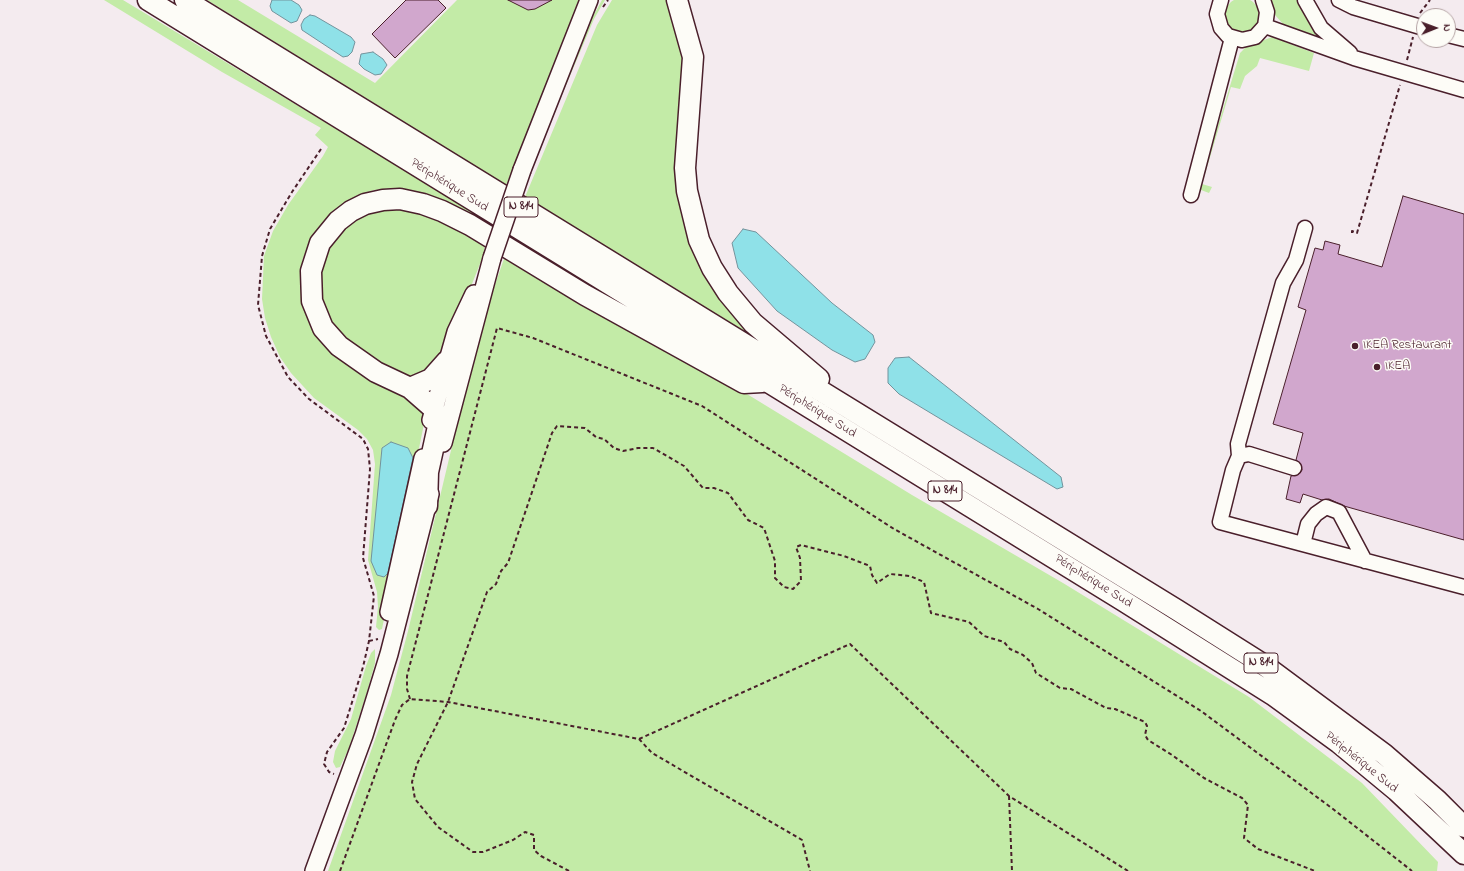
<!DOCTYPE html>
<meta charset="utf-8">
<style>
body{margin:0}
#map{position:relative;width:1464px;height:871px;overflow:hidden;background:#f4ebef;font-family:"Indie Flower",sans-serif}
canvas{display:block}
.north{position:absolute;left:1416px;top:8px;width:40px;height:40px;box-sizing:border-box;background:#fdfcf7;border:1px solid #b5a4a5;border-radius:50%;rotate:89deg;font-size:11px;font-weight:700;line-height:16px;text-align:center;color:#4a1f2b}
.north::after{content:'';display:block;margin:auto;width:14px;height:18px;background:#4a1f2b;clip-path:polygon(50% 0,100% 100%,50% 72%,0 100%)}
</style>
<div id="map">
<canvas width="1464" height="871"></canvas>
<div class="north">N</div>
</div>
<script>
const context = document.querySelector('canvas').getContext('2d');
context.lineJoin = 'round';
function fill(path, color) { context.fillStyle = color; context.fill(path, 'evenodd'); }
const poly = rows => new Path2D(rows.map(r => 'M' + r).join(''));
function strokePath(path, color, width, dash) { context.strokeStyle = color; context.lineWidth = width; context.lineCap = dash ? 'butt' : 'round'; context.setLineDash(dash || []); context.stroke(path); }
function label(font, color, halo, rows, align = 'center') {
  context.font = font + ' "Indie Flower",sans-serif'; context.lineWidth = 3; context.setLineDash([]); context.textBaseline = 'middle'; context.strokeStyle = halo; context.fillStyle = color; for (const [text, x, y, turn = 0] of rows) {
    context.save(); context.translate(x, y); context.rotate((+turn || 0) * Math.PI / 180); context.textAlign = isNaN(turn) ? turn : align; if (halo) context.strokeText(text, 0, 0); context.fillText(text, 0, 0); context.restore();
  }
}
fill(poly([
 '1225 15a17 17 0 1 1 34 0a17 17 0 1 1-34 0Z',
 [104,0,123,0,492,223,491,226,446,202,424,194,401,188,374,190,356,196,329,216,312,237,302,261,301,287,306,314,319,340,340,360,368,379,415,401,422,408,425,419,382,629,379,630,376,627,378,607,377,592,368,560,375,464,373,450,367,439,358,430,314,398,291,373,280,357,271,337,265,318,262,299,264,256,273,231,288,205,323,156,328,147,315,135,321,128,222,72],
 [207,0,238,0,375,83,457,0,582,0,551,83,506,185],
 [602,0,605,0,594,19,561,97,545,130,591,20],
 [612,0,669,0,687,60,683,202,773,350,525,197,597,25],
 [1271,0,1299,0,1325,40,1283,24,1275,15],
 [1272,37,1314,53,1309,71,1260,58,1257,66,1245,76,1240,89,1231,87,1202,184,1212,187,1209,193,1201,190,1199,188,1240,53,1246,47],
 [390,206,421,209,485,240,484,254,445,351,422,374,406,377,366,360,329,324,319,299,317,269,328,241,363,213],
 [505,256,729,383,912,495,1063,583,1249,697,1362,783,1438,862,1437,871,328,871,391,695,408,631,463,400,485,313],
 [375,649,375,663,367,692,349,748,340,767,336,768,333,762,335,751,351,719,366,666,371,653]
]), '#c3eba7');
const water = poly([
 [272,0,291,0,299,5,302,10,297,21,291,23,272,11,270,6,272,0],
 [310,15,315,16,351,37,355,42,352,52,348,56,343,57,302,30,301,25,304,19,310,15],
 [373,52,383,59,387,65,381,74,375,75,364,69,359,64,361,54,373,52],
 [743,229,756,232,832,303,873,335,875,342,865,359,855,362,832,350,777,311,738,268,732,243,743,229],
 [909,357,1061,477,1063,487,1057,489,899,394,888,383,888,368,895,358,909,357],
 [391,442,408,448,413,458,388,573,384,577,377,575,371,561,382,448,391,442]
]);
fill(water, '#8fe1e8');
strokePath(water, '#73939c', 1);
const building = poly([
 [406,0,438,0,446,8,395,58,372,34,406,0],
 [508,0,552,0,535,9,528,10,508,0],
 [1403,196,1464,214,1464,540,1344,506,1329,499,1322,500,1303,494,1300,503,1286,499,1291,476,1299,474,1302,470,1300,463,1296,460,1303,433,1273,424,1306,310,1298,307,1315,248,1323,250,1325,241,1340,245,1338,254,1382,267,1403,196]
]);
fill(building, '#d1a7cd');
strokePath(building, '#4a1f2b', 1);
const minor = poly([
 [1221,0,1217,14,1221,28,1228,36,1242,40,1255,37,1265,26,1267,12,1263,0],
 [1305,0,1321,28,1350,53],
 [1339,0,1353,7,1424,28],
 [1265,26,1354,58,1464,90],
 [1448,35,1464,39],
 [1191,195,1232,38],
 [1239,456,1238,444,1283,283,1296,260,1305,228],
 [1294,468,1249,454,1239,456,1233,470,1220,522,1464,587],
 [1303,544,1308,524,1316,514,1326,507,1339,512,1365,561]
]);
const major = poly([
 [522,170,589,0],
 [431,420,456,332,474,294],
 [443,443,492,258],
 [389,612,423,458],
 [314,871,364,735,389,654,430,494]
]);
const highway = poly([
 [148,0,1122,600,1273,695,1339,743,1397,791,1464,854],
 [185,0,1177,610,1264,665,1384,754,1437,800,1464,827],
 [677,0,693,57,685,168,687,191,699,240,712,268,728,293,753,323,819,379],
 [410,388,431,379,447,361],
 [427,506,428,472,439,422,434,409,410,388,376,372,339,346,323,328,312,301,311,271,320,243,338,221,351,211,365,204,383,200,400,199,423,204,442,211,470,225,585,295,744,383,762,382]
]);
strokePath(minor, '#4a1f2b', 17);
strokePath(major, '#4a1f2b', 20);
strokePath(highway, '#4a1f2b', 23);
strokePath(poly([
 [603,7,608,0],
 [1420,13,1430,0],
 [1407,60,1413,37],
 [321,149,292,192,270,229,262,256,258,305,266,336,288,377,309,399,363,439,368,449,370,469,363,558,374,596,369,641,363,667,344,728,327,752,324,764,329,772,334,774],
 [1352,233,1352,231,1357,233,1400,85],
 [369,641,378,639],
 [410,699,407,689,407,676,497,328,533,338,702,406,894,529,1038,609,1201,711,1333,809,1412,871],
 [639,739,652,753,802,840,810,871],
 [1009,796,1012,871],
 [340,871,395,720,402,705,410,699,448,702,639,739,850,644,1009,796,1128,871],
 [569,871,541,856,534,850,534,835,525,832,513,840,483,852,473,852,438,827,415,799,412,782,417,764,448,702,487,592,496,584,501,571,508,563,552,433,557,426,585,428,596,437,604,439,614,448,623,451,638,448,653,448,684,466,703,488,714,488,728,493,748,520,764,528,775,561,775,578,784,587,793,589,801,581,800,558,796,547,801,545,844,556,870,566,872,575,877,583,890,574,910,576,924,582,931,613,969,622,984,636,1004,642,1010,649,1023,655,1032,663,1036,673,1060,688,1071,689,1106,708,1115,709,1145,722,1147,726,1145,735,1148,740,1172,755,1204,778,1242,798,1248,805,1244,838,1258,849,1315,871]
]), '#4a1f2b', 2, [4, 3]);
strokePath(minor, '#fdfcf7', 14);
strokePath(major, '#fdfcf7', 17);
strokePath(highway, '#fdfcf7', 20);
const majorBridge = poly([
 [492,258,522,170]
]);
strokePath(majorBridge, '#4a1f2b', 20, []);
strokePath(majorBridge, '#fdfcf7', 17);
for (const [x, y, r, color] of [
 [1355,346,4,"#4a1f2b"],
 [1377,367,4,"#4a1f2b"]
]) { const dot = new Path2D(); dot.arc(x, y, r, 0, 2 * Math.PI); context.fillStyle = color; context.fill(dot); strokePath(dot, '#fdfcf7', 1.5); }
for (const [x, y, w] of [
 [521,207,34],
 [945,491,34],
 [1261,663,34]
]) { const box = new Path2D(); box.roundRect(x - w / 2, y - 10, w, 20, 3); context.fillStyle = '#fdfcf7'; context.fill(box); strokePath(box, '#4a1f2b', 1); }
label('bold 12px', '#4a1f2b', null, [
 ["N 814",521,207],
 ["N 814",945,491],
 ["N 814",1261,663]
]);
label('13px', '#4a1f2b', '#fdfcf7', [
 ["Périphérique Sud",449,186,32],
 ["Périphérique Sud",817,412,32],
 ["Périphérique Sud",1093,582,32],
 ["Périphérique Sud",1361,763,39]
]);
label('13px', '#4a1f2b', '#fdfcf7', [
 ["IKEA Restaurant",1363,346],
 ["IKEA",1385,367]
], 'left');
</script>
